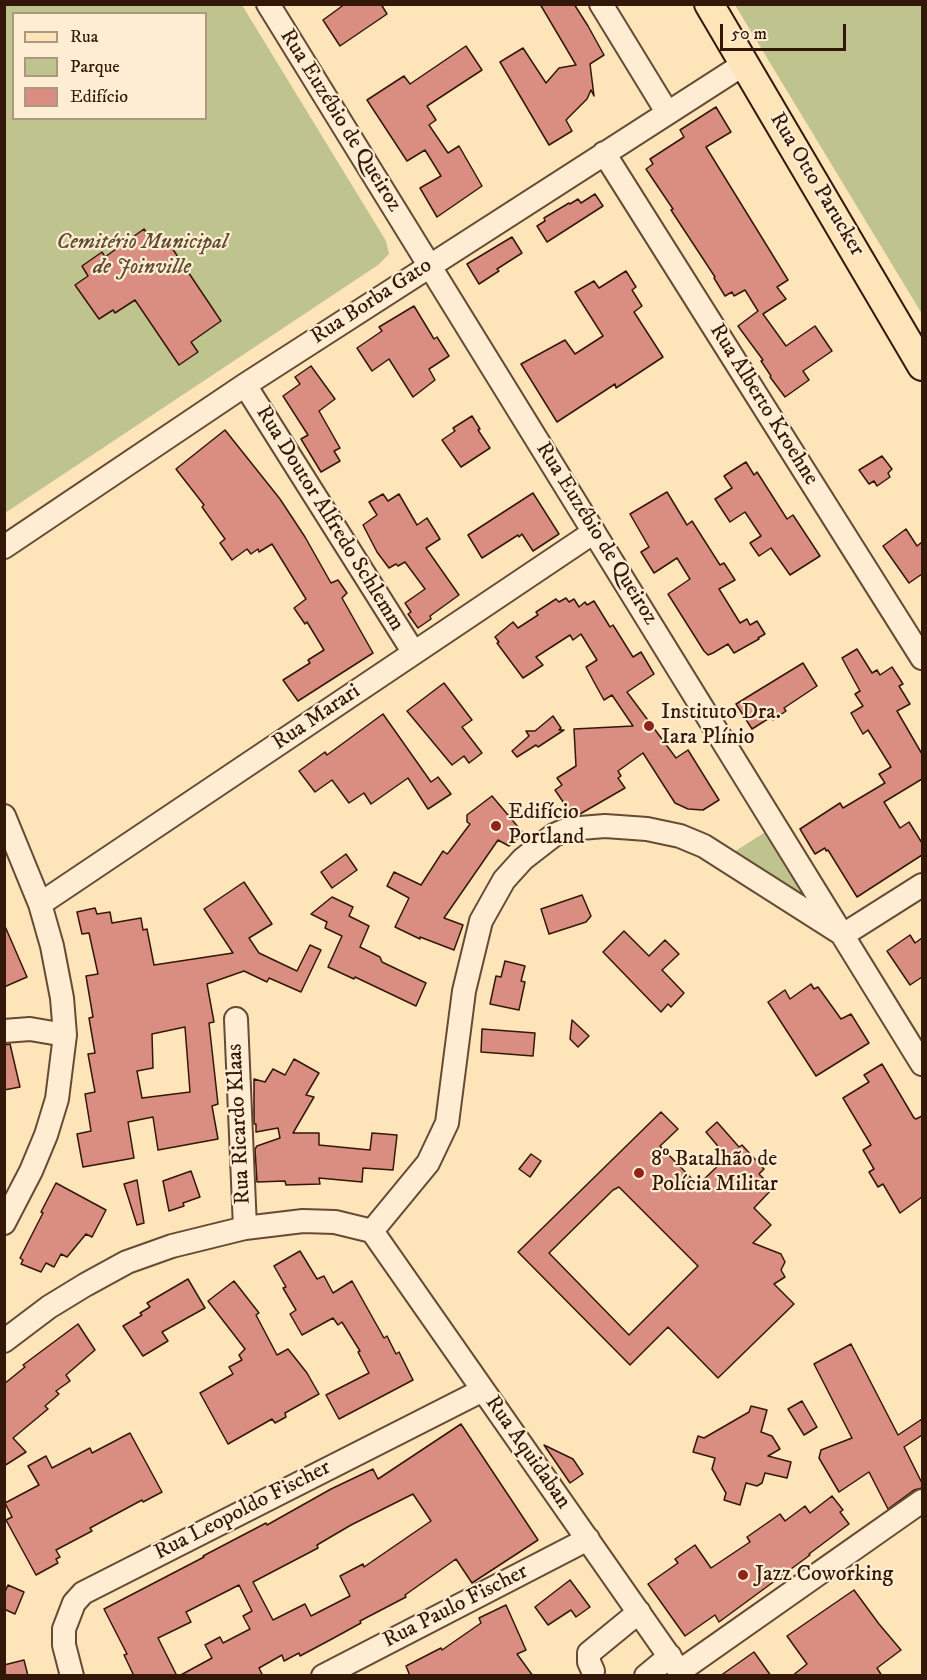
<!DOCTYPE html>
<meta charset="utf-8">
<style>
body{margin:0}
#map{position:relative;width:927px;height:1680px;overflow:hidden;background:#fde4b9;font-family:"IM FELL DW Pica",serif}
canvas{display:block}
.frame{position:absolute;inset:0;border:6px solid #331708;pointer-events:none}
.legend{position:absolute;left:12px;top:12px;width:195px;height:108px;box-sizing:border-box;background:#feedd2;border:2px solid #ad9781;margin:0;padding:8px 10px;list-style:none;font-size:18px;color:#331708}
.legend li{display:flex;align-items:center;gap:12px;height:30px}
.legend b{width:30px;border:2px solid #ad9781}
.scale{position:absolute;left:720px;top:24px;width:126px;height:27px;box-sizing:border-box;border:3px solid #331708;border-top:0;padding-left:8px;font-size:18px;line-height:21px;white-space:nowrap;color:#331708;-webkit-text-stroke:4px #feedd2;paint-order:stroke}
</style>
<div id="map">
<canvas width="927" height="1680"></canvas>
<div class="frame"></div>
<ul class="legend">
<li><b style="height:8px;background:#fde4b9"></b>Rua</li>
<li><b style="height:16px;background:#bfc48f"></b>Parque</li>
<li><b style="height:16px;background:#d98e81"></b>Edifício</li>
</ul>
<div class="scale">50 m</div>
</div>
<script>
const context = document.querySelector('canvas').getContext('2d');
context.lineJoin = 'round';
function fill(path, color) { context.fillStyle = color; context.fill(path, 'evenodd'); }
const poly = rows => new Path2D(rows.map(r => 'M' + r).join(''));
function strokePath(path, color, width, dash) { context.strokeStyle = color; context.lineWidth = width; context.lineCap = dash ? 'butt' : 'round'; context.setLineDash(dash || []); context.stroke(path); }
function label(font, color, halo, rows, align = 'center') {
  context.font = font + ' "IM FELL DW Pica",serif'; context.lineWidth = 4.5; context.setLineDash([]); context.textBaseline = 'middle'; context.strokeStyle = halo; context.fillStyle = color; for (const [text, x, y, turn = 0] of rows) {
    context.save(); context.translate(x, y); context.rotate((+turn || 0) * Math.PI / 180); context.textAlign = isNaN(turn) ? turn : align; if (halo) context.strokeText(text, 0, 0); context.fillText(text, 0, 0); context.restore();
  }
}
fill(poly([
 [5,5,242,5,386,241,389,254,378,265,5,513],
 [14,14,206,14,206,118,14,118],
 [735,5,922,5,922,314],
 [770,829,821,911,734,852]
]), '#bfc48f');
const building = poly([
 [345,4,381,4,387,14,340,46,323,20,345,4],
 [540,4,574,4,588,26,604,55,590,64,594,96,591,90,587,99,566,120,572,131,549,145,500,62,523,48,546,83,559,68,576,65,540,4],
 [466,46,482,70,427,106,436,120,429,125,448,153,459,146,482,186,437,217,420,188,441,176,425,150,407,161,367,100,404,76,410,84,466,46],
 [716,107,731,132,706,147,788,280,777,287,786,299,763,314,786,346,815,326,832,351,803,371,809,380,785,397,770,377,771,376,761,361,763,360,738,326,758,311,745,290,734,296,732,292,725,296,714,278,715,277,671,210,673,209,646,169,653,164,650,159,684,137,680,130,716,107],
 [595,194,603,206,547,242,537,226,545,221,544,218,569,203,570,204,578,199,581,203,595,194],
 [144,229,158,249,168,242,221,321,191,342,198,352,179,365,135,300,115,313,113,310,99,319,75,285,88,276,82,266,102,252,105,257,144,229],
 [512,237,522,253,497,269,499,271,479,284,467,264,512,237],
 [626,271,636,287,632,290,642,306,634,312,663,357,616,388,615,384,557,422,521,364,565,340,575,354,603,336,575,292,594,281,599,288,626,271],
 [414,306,434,339,437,337,449,356,429,369,435,380,413,397,389,359,372,371,357,348,382,331,379,327,414,306],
 [311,366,335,399,319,411,340,448,334,451,340,461,321,472,301,439,308,435,283,396,300,384,295,377,311,366],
 [472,416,480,429,478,430,490,448,461,467,442,440,455,431,453,428,472,416],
 [225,430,280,499,305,537,331,583,338,580,347,593,342,598,373,653,298,701,283,680,310,663,308,660,324,650,307,622,305,624,294,608,306,599,272,544,259,552,258,549,251,554,247,549,232,560,220,543,225,539,202,507,204,505,176,469,225,430],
 [882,456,892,469,888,473,890,477,877,486,874,481,869,484,859,470,882,456],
 [746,462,754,475,757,472,787,519,793,515,820,556,790,575,771,548,759,556,750,543,761,536,745,512,730,522,715,499,732,488,724,476,746,462],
 [667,492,687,525,692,521,720,565,724,563,735,580,719,589,740,623,747,619,750,625,757,621,765,634,758,638,759,639,734,653,728,644,713,653,708,655,704,651,668,594,690,579,677,558,654,573,641,552,649,547,630,514,667,492],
 [533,493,559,534,533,551,522,534,519,537,518,535,482,558,468,535,533,493],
 [383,494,388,501,399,494,417,525,427,518,440,539,426,548,459,595,430,616,431,619,418,628,408,614,411,612,405,603,425,589,405,562,398,566,396,564,389,568,377,552,363,525,377,515,369,502,383,494],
 [906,529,917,546,922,542,922,574,909,583,883,546,906,529],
 [566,598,569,602,574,599,579,607,585,602,587,605,594,601,610,627,613,625,633,657,641,652,654,674,627,692,676,758,688,750,719,800,703,810,688,809,675,803,643,753,618,771,621,776,618,778,625,788,580,814,572,815,555,790,562,785,557,778,576,766,574,729,633,726,612,695,604,700,594,682,586,667,597,660,581,634,573,640,570,635,536,657,543,665,523,678,497,643,499,642,495,637,513,622,518,628,538,615,536,612,556,599,559,602,566,598],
 [857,649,872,673,877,670,880,675,892,667,903,684,899,686,910,704,897,711,922,754,922,779,884,802,900,828,909,822,922,843,922,855,857,897,828,850,826,851,825,848,815,854,800,829,840,803,843,808,885,783,879,774,891,767,868,730,863,734,851,713,863,706,855,694,860,691,842,658,857,649],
 [803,663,817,686,784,708,786,711,773,720,771,717,752,729,736,704,803,663],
 [444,683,472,720,462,727,482,753,469,763,464,756,452,765,407,711,444,683],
 [383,714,431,782,438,777,451,794,428,809,408,778,371,804,364,793,349,803,332,780,315,792,299,771,325,752,327,755,383,714],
 [553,716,561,728,559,730,564,730,538,747,536,745,517,757,512,751,529,736,526,731,535,731,553,716],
 [492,796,524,834,509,846,498,840,444,918,463,925,454,950,420,937,420,939,395,927,409,898,387,886,394,872,421,885,443,851,447,854,449,852,470,824,467,822,467,815,492,796],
 [346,854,357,870,332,888,321,872,346,854],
 [244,882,272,924,249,938,259,953,297,971,310,945,321,950,301,992,269,978,267,982,244,971,207,984,214,1022,209,1023,218,1104,212,1106,218,1139,158,1150,153,1117,128,1122,134,1158,83,1167,77,1134,91,1131,85,1094,95,1092,88,1054,95,1053,89,1018,93,1017,86,976,98,974,89,933,82,934,77,912,95,908,97,914,110,912,112,923,141,918,143,930,147,929,154,965,233,953,204,909,244,882],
 [185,1027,190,1092,142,1098,137,1071,153,1068,152,1034,185,1027],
 [582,895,591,916,586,922,549,934,541,909,582,895],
 [332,897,353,907,349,916,369,926,360,947,380,957,382,962,426,983,416,1006,355,977,354,979,328,967,342,936,325,928,327,922,311,914,332,897],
 [4,924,27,977,4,987,4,924],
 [624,931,649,956,665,940,679,954,662,970,684,993,671,1007,668,1004,661,1012,603,952,624,931],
 [910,935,915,943,922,938,922,977,910,985,887,951,910,935],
 [505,961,525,966,521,981,525,982,519,1010,490,1004,496,976,501,977,505,961],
 [811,984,814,989,818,987,841,1019,851,1014,869,1043,816,1076,768,1002,785,990,790,999,811,984],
 [572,1020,589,1036,578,1047,570,1039,572,1020],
 [482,1029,535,1033,533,1056,481,1052,482,1029],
 [10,1044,20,1087,4,1090,4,1045,10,1044],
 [294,1059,319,1073,306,1095,314,1097,293,1133,319,1133,319,1145,370,1150,372,1133,397,1135,393,1170,363,1168,362,1182,319,1178,320,1184,286,1185,285,1181,257,1182,255,1149,257,1146,280,1138,278,1128,256,1132,256,1124,254,1124,254,1079,265,1082,273,1069,285,1075,294,1059],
 [882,1064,914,1118,916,1119,922,1116,922,1197,900,1213,883,1184,878,1187,869,1172,874,1169,863,1150,871,1145,843,1098,869,1082,864,1075,882,1064],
 [661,1112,678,1129,660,1146,698,1185,727,1157,706,1132,717,1122,739,1147,742,1145,764,1169,759,1174,773,1188,754,1208,771,1225,753,1243,781,1254,785,1262,781,1270,785,1277,774,1284,794,1304,718,1378,668,1327,630,1365,518,1252,661,1112],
 [619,1187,698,1266,629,1335,549,1253,613,1190,619,1187],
 [531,1154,541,1161,530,1177,519,1169,531,1154],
 [191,1171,200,1197,183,1203,184,1206,169,1211,163,1181,191,1171],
 [137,1180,144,1223,137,1225,124,1184,137,1180],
 [56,1183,106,1210,92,1237,86,1234,67,1257,61,1254,54,1267,46,1263,41,1272,21,1264,23,1260,20,1258,43,1213,41,1212,56,1183],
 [300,1251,317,1279,324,1276,333,1293,352,1281,384,1338,387,1336,396,1354,399,1352,413,1380,339,1419,326,1395,369,1373,358,1352,360,1351,342,1322,338,1325,333,1318,302,1335,290,1314,296,1310,283,1288,286,1287,274,1266,300,1251],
 [188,1279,205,1308,162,1332,168,1341,143,1356,123,1326,142,1315,140,1313,150,1307,147,1303,188,1279],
 [234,1281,259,1313,256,1315,277,1355,288,1349,307,1373,319,1394,285,1413,286,1417,275,1423,272,1419,228,1444,200,1393,233,1374,229,1367,242,1360,239,1355,245,1349,208,1301,234,1281],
 [78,1324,95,1350,66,1375,70,1381,56,1391,59,1394,45,1406,48,1409,13,1438,26,1452,4,1466,4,1384,25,1367,23,1365,78,1324],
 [851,1344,898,1435,922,1419,922,1435,904,1447,922,1483,922,1488,914,1490,888,1509,869,1472,839,1492,819,1458,821,1450,852,1438,814,1364,851,1344],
 [802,1401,817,1427,804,1435,788,1409,802,1401],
 [751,1406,767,1410,761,1432,772,1436,780,1449,768,1456,791,1462,787,1478,765,1473,762,1483,757,1486,746,1483,740,1505,724,1500,726,1493,712,1469,715,1458,693,1452,698,1436,704,1438,749,1412,751,1406],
 [461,1424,538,1540,472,1583,456,1559,405,1595,406,1597,360,1621,361,1623,330,1640,300,1656,299,1653,284,1661,282,1655,259,1668,263,1676,179,1676,212,1658,205,1645,220,1637,223,1643,250,1629,243,1616,252,1611,239,1585,186,1612,191,1622,158,1638,177,1676,134,1676,124,1655,127,1654,104,1609,204,1557,203,1556,266,1523,267,1525,331,1489,373,1469,378,1479,461,1424],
 [413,1494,431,1521,364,1567,363,1564,340,1576,350,1596,311,1616,305,1604,273,1620,253,1582,318,1548,317,1545,351,1525,413,1494],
 [130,1433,162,1492,143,1502,142,1500,90,1528,92,1531,56,1550,60,1557,56,1559,58,1563,36,1575,6,1520,12,1517,5,1503,39,1485,28,1466,46,1456,52,1468,90,1448,92,1453,130,1433],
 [544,1445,573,1459,583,1474,570,1483,544,1445],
 [832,1496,843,1510,840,1512,849,1524,809,1554,810,1555,719,1622,715,1615,685,1636,648,1584,678,1563,675,1559,695,1545,711,1568,750,1542,747,1537,780,1514,785,1521,805,1506,810,1513,832,1496],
 [570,1580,590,1607,576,1617,571,1610,548,1625,535,1607,570,1580],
 [8,1585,24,1592,15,1614,4,1609,4,1594,8,1585],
 [854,1590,879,1624,901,1650,877,1668,882,1676,792,1676,807,1664,787,1636,854,1590],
 [506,1605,526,1650,517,1654,533,1676,410,1676,406,1666,441,1648,442,1650,481,1623,479,1618,506,1605],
 [754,1652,771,1676,720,1676,754,1652],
 [24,1660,28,1676,4,1676,4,1665,24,1660]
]);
fill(building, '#d98e81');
strokePath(building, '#331708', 1.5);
const minor = poly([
 [268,4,922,1064],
 [601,4,667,112],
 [604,153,922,658],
 [245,385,414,653],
 [4,547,245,385,744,64],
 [4,816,40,904,52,946,62,998,65,1035,57,1099,46,1135,31,1171,4,1223],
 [40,904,594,532],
 [843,935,922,885],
 [236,1019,245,1228],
 [4,1031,30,1029,65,1035],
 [372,1231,428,1163,447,1123,464,991,481,921,504,880,523,859,554,835,568,829,605,826,647,829,680,836,704,846,839,932],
 [372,1231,683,1676],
 [4,1341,49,1307,85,1285,127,1262,172,1246,245,1228,303,1221,335,1222,372,1231],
 [593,1671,589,1662,589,1653,639,1612],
 [680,1671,922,1501],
 [72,1676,64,1645,64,1629,74,1603,83,1593,483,1390],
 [323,1676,588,1539],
 [646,1676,670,1656]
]);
const major = poly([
 [709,4,922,366]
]);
strokePath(minor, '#664a34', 26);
strokePath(major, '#331708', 32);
strokePath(minor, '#feedd2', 22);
strokePath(major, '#fde4b9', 28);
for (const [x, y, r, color] of [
 [649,726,6,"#8f2418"],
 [496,826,6,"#8f2418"],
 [639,1173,6,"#8f2418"],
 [743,1575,6,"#8f2418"]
]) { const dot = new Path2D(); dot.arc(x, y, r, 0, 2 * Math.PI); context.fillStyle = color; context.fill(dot); strokePath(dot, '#feedd2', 2); }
label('22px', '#331708', '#feedd2', [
 ["Rua Euzébio de Queiroz",340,121,58],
 ["Rua Otto Parucker",816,185,59],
 ["Rua Borba Gato",372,302,-33],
 ["Rua Alberto Kroehne",763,405,58],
 ["Rua Doutor Alfredo Schlemm",329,519,58],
 ["Rua Euzébio de Queiroz",596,534,58],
 ["Rua Marari",317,718,-34],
 ["Rua Ricardo Klaas",240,1124,-93],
 ["Rua Aquidaban",527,1453,55],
 ["Rua Leopoldo Fischer",243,1511,-27],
 ["Rua Paulo Fischer",456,1607,-27]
]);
label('italic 22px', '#5d4b30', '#feedd2', [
 ["Cemitério Municipal",142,243],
 ["de Joinville",142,268]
]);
label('22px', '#331708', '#feedd2', [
 ["Instituto Dra.",661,713],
 ["Iara Plínio",661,738],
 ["Edifício",508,813],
 ["Portland",508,838],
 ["8º Batalhão de",651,1160],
 ["Polícia Militar",651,1185],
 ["Jazz Coworking",755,1575]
], 'left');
</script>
